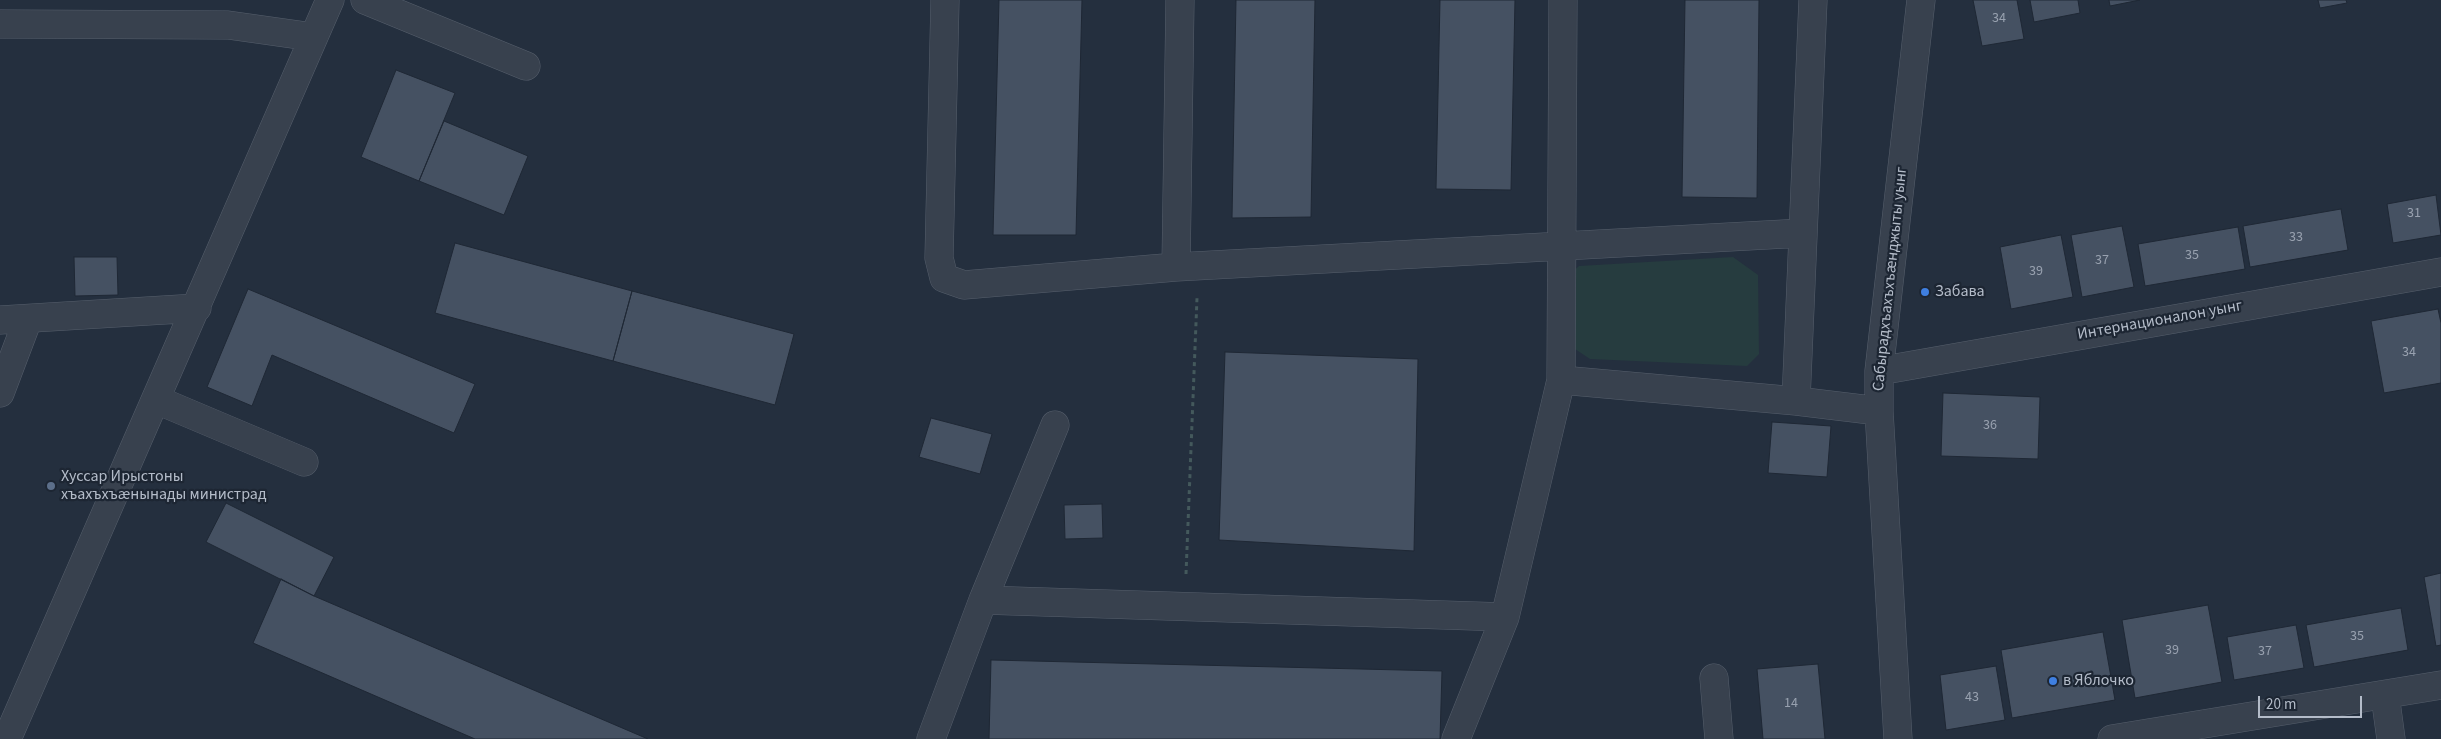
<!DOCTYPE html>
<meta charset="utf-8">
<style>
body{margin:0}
#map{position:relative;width:2441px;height:739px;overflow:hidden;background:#242f3e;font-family:"Source Sans 3",sans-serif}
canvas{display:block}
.scale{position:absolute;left:2258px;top:696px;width:104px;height:22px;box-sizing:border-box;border:2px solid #b4bcc9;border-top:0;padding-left:6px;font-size:15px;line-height:18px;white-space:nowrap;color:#b4bcc9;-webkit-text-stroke:4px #1d2633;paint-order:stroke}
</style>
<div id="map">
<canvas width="2441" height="739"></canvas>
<div class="scale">20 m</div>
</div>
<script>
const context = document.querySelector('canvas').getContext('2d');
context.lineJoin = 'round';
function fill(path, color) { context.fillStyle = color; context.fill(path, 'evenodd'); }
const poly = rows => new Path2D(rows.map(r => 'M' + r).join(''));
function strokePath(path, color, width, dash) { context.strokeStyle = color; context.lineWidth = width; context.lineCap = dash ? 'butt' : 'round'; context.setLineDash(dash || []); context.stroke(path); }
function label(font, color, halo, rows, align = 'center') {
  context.font = font + ' "Source Sans 3",sans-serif'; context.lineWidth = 4.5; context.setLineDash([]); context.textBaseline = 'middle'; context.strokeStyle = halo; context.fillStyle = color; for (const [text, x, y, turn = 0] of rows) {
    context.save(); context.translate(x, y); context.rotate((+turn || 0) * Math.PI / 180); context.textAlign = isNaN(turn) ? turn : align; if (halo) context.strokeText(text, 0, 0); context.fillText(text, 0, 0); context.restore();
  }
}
fill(poly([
 [1733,257,1758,275,1759,354,1747,366,1590,359,1575,349,1569,275,1579,266]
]), '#263c3f');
const building = poly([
 [999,0,1082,0,1076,235,993,235,999,0],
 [1236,0,1315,0,1311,217,1232,218,1236,0],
 [1440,0,1515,0,1511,190,1436,189,1440,0],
 [1685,0,1759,0,1757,198,1682,197,1685,0],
 [1973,0,2017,0,2024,39,1982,46,1973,0],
 [2030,0,2078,0,2080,13,2034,22,2030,0],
 [2109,0,2140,0,2110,6,2109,0],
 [2318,0,2346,0,2347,3,2320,8,2318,0],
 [396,70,455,93,419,181,361,157,396,70],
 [444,121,528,156,504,215,419,181,444,121],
 [2436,195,2441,235,2393,243,2387,204,2436,195],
 [2341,209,2348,250,2250,267,2243,226,2341,209],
 [2122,226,2134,287,2082,297,2071,235,2122,226],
 [2238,227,2245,269,2145,286,2138,244,2238,227],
 [2061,235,2073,297,2011,309,2000,247,2061,235],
 [455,243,632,291,613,361,435,313,455,243],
 [74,257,117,257,118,295,75,296,74,257],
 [248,289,475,384,454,433,272,355,252,406,207,387,248,289],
 [632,291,794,334,775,405,613,361,632,291],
 [2438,309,2441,323,2441,383,2384,393,2371,321,2438,309],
 [1225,352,1418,359,1414,551,1219,540,1225,352],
 [1943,393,2040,397,2038,459,1941,456,1943,393],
 [931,418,992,434,980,474,919,457,931,418],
 [1772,422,1831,426,1827,477,1768,473,1772,422],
 [226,503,334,557,314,596,206,542,226,503],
 [1102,504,1103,538,1065,539,1064,505,1102,504],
 [2441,573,2441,645,2436,646,2424,577,2441,573],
 [281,579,314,596,648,739,475,739,253,643,281,579],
 [2208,605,2222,682,2135,698,2122,620,2208,605],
 [2401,608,2408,650,2314,667,2306,625,2401,608],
 [2296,625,2304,668,2234,680,2227,637,2296,625],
 [2103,632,2115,700,2012,718,2001,650,2103,632],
 [991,660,1442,671,1440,739,989,739,991,660],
 [1818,664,1825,739,1763,739,1757,669,1818,664],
 [1996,666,2005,720,1946,730,1940,675,1996,666]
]);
fill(building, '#455162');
strokePath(building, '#1f2835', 1);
const minor = poly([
 [365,0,526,66],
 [945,0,939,258,944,278,964,285,1176,267,1803,233],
 [0,24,228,25,313,37],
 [1176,267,1180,0],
 [0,320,197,308],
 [1879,371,2441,272],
 [1561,380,1796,401,1879,411],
 [0,393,28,319],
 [157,400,304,462],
 [1796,401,1813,0],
 [983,600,1505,617],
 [1714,678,1719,739],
 [2385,695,2391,739],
 [7,739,330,0],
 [931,739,983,600,1055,425],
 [1456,739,1505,617,1561,380,1563,0],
 [1898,739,1879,411,1879,371,1921,0],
 [2112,739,2441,685]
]);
strokePath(minor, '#565f6c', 29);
strokePath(poly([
 [1186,574,1197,298]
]), '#44595c', 3, [4, 4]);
strokePath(minor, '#38414e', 28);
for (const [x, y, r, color] of [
 [1925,292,5,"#3f7fe0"],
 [51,486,5,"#5c6f8a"],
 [2053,681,5,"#3f7fe0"]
]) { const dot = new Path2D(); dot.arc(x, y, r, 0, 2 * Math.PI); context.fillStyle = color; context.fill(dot); strokePath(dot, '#1d2633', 2); }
label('14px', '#98a1af', null, [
 ["34",1999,19],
 ["31",2414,214],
 ["33",2296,238],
 ["35",2192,256],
 ["37",2102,261],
 ["39",2036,272],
 ["34",2409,353],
 ["36",1990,426],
 ["35",2357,637],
 ["39",2172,651],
 ["37",2265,652],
 ["43",1972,698],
 ["14",1791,704]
]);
label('16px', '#b4bcc9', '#1d2633', [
 ["Сабырадхъахъхъæнджыты уынг",1891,279,-84],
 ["Интернационалон уынг",2160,321,-10]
]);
label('16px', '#b4bcc9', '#1d2633', [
 ["Забава",1935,292],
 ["Хуссар Ирыстоны",61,477],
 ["хъахъхъæнынады министрад",61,495],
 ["в Яблочко",2063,681]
], 'left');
</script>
